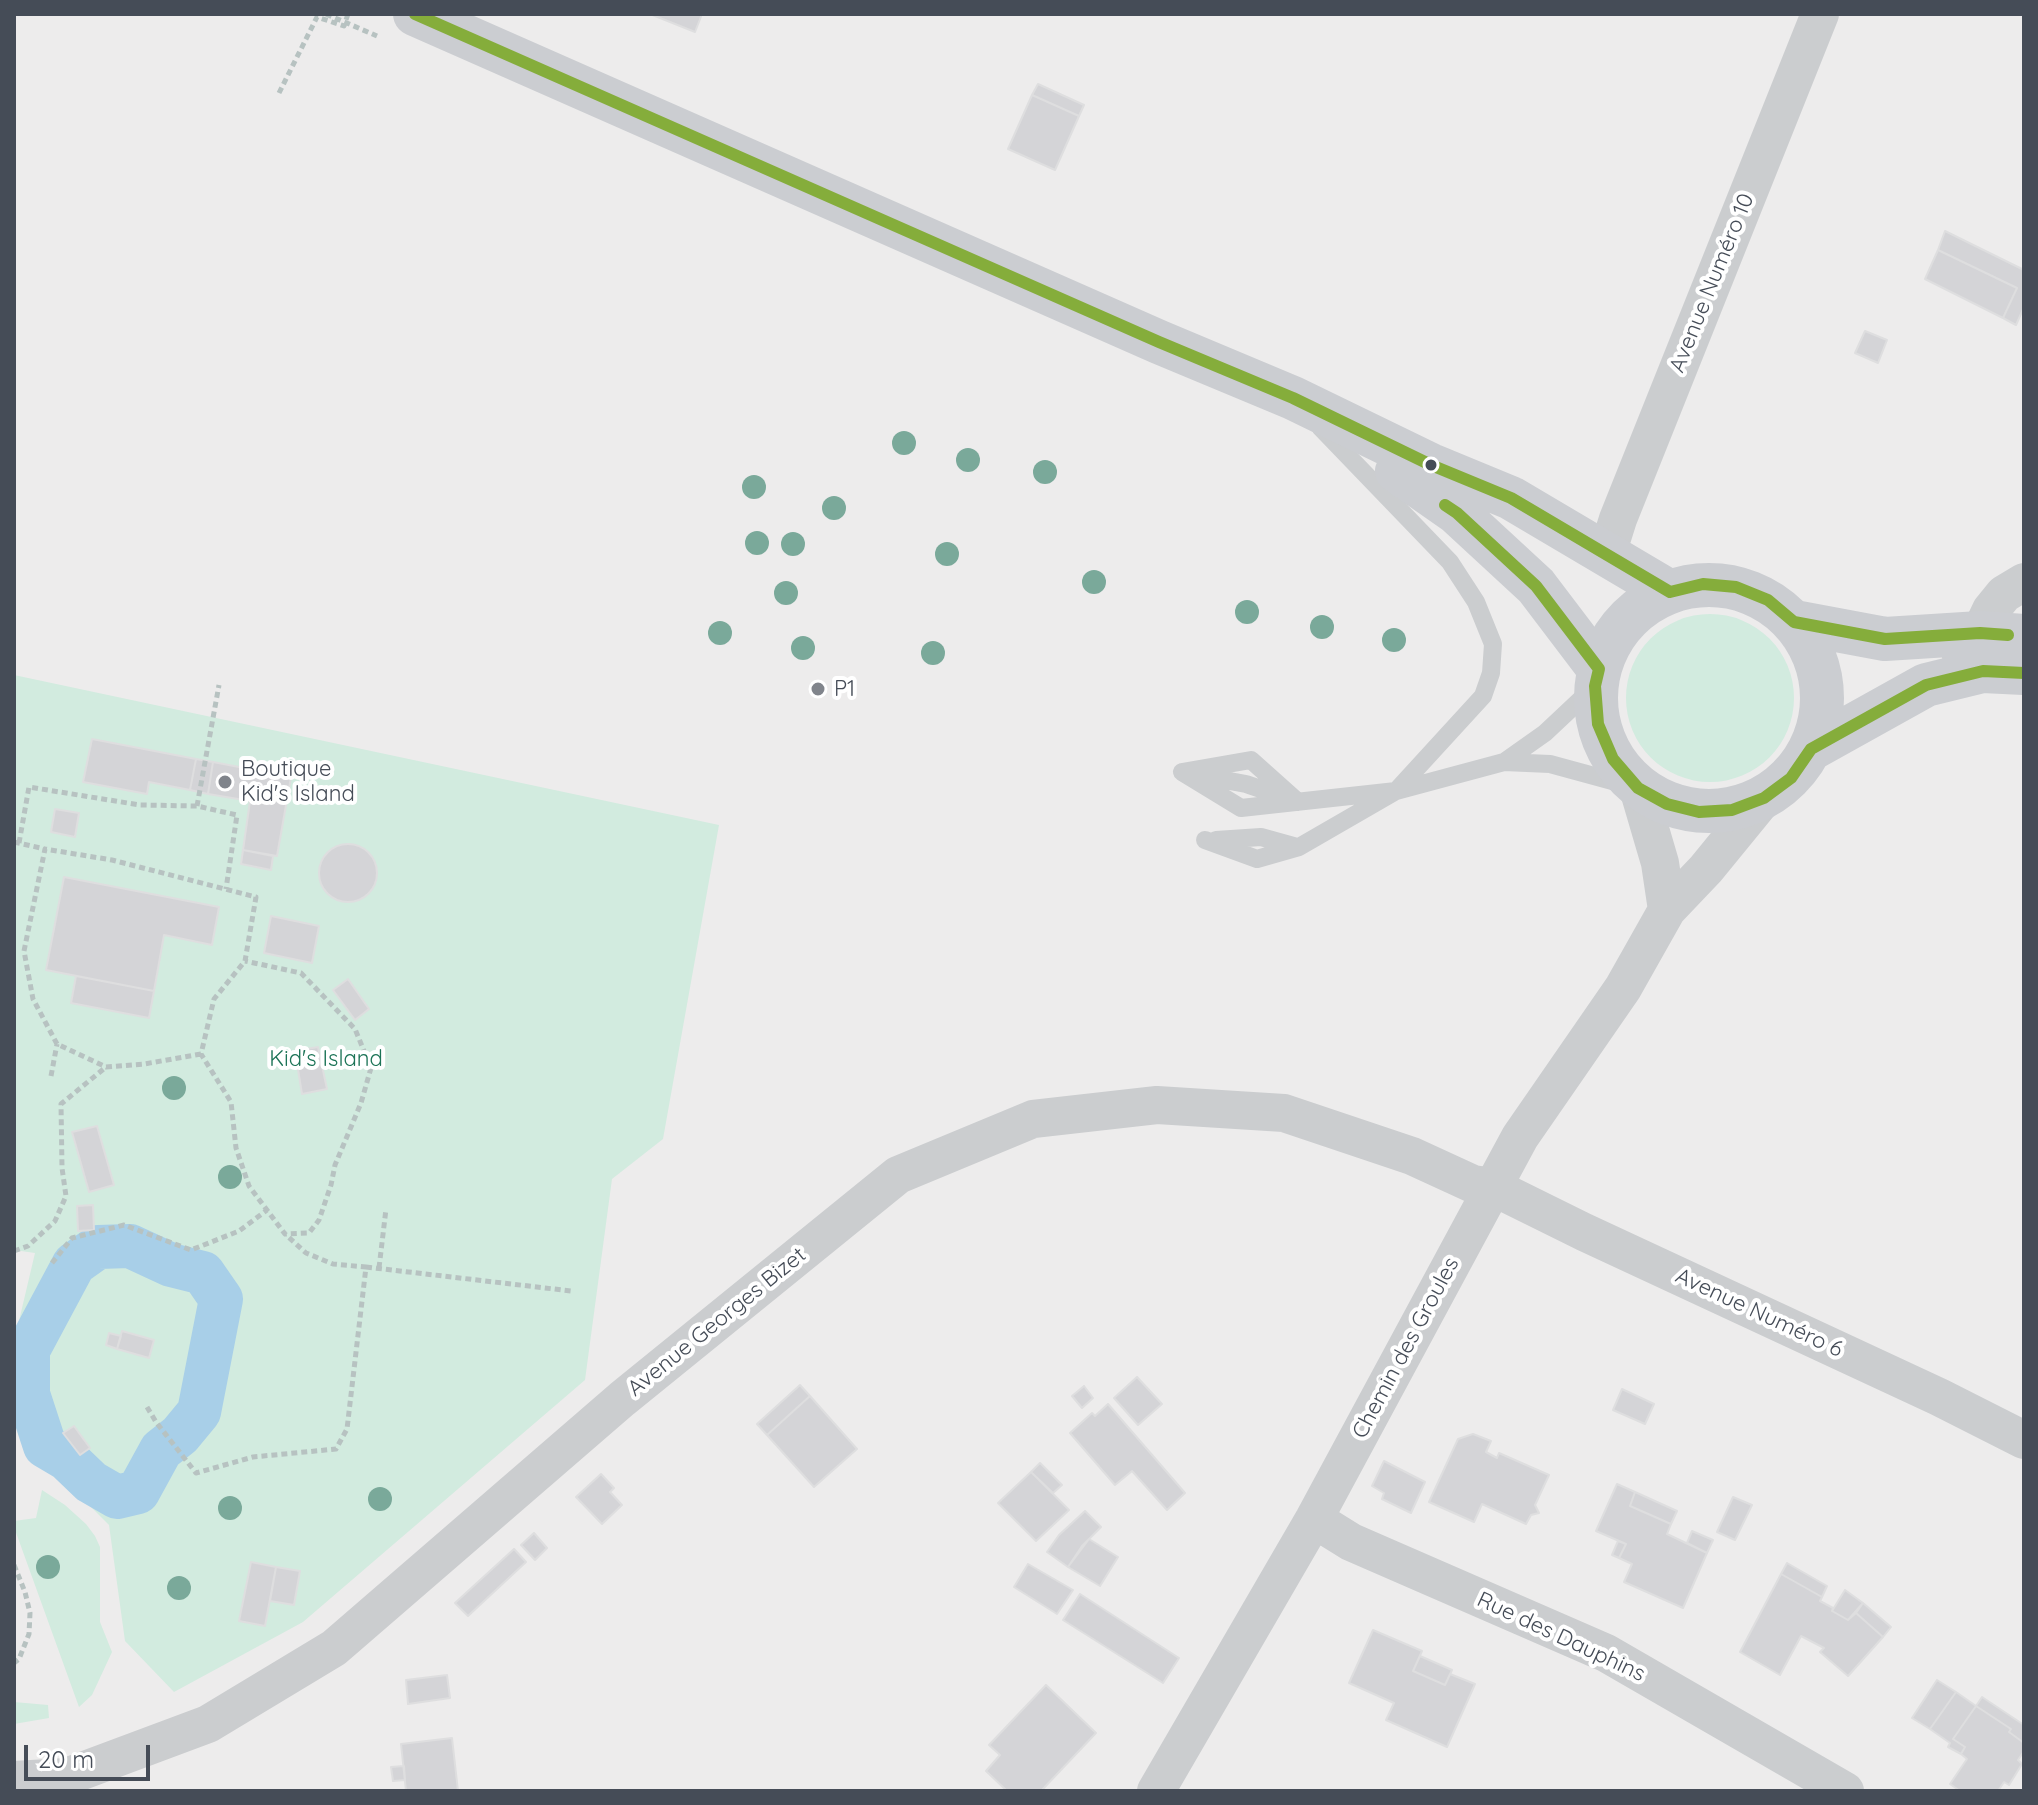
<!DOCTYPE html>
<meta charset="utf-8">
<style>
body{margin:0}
#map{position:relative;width:2038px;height:1805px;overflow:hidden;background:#edecec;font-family:Quicksand,sans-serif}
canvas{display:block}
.frame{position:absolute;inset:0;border:16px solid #454c57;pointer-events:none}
.scale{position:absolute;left:24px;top:1745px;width:126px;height:36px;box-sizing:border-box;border:4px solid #454c57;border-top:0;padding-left:10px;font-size:24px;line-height:28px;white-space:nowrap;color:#454c57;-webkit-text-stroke:6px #fff;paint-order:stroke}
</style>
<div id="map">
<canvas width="2038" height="1805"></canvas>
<div class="frame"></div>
<div class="scale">20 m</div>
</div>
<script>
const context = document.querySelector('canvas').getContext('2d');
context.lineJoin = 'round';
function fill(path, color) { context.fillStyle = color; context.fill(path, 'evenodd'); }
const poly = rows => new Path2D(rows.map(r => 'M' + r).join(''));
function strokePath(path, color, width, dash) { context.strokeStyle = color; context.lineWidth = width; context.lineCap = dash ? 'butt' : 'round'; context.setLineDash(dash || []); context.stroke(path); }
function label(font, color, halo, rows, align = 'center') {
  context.font = font + ' Quicksand,sans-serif'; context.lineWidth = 8; context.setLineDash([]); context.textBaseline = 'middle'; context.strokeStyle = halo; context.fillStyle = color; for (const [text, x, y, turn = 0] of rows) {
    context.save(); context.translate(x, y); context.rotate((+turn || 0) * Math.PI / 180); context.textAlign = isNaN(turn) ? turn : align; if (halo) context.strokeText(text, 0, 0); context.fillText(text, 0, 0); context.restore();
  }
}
fill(poly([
 '1626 698a84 84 0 1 1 168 0a84 84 0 1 1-168 0Z',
 [14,675,719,825,663,1139,612,1179,585,1380,303,1622,174,1692,125,1641,109,1525,29,1445,14,1405,14,1342,35,1253,14,1250],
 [42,1490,65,1505,86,1524,95,1536,100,1547,100,1622,112,1652,92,1695,79,1707,14,1527,14,1521,36,1518],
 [14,1702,48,1705,49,1718,14,1724]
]), '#d2ebdf');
strokePath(poly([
 [130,1246,171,1265,203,1273,221,1299,199,1412,180,1435,161,1450,138,1492,117,1497,91,1482,67,1459,45,1446,28,1394,28,1350,74,1264,98,1247,130,1246]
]), '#a8cfe8', 44);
const building = poly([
 [650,14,702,14,695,32,650,14],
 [1038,84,1084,105,1079,116,1032,95,1038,84],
 [1032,95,1079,116,1055,170,1008,149,1032,95],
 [1945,231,2024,270,2024,307,2016,325,2003,318,2017,288,1938,250,1945,231],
 [1938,250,2017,288,2003,318,1925,279,1938,250],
 [1865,331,1887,340,1878,363,1855,353,1865,331],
 [92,739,196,759,190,790,149,782,147,794,83,782,92,739],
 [196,759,213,762,208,794,190,790,196,759],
 [213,762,291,777,277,856,243,850,250,801,208,794,213,762],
 [55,809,79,813,75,837,51,832,55,809],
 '319 873a29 29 0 1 1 58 0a29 29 0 1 1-58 0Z',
 [243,850,273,856,271,870,241,864,243,850],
 [64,877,219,907,212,945,164,935,154,991,46,970,64,877],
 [271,916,319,926,312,963,264,953,271,916],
 [76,976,154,991,149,1018,71,1003,76,976],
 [348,979,369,1009,355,1020,333,990,348,979],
 [318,1047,327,1089,302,1094,295,1051,318,1047],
 [97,1126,114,1185,89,1192,72,1132,97,1126],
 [93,1205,94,1230,78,1231,77,1206,93,1205],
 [122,1331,154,1340,149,1358,117,1349,122,1331],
 [109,1333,121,1336,117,1349,106,1345,109,1333],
 [1137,1377,1162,1404,1138,1425,1114,1398,1137,1377],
 [800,1385,810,1396,767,1435,757,1424,800,1385],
 [1084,1386,1093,1398,1082,1408,1072,1396,1084,1386],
 [1622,1389,1654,1404,1645,1424,1613,1410,1622,1389],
 [810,1396,857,1449,814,1487,767,1435,810,1396],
 [1108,1404,1185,1493,1167,1510,1132,1471,1115,1485,1070,1433,1092,1413,1095,1416,1108,1404],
 [74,1426,90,1448,80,1455,63,1433,74,1426],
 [1473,1434,1491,1441,1486,1452,1497,1458,1499,1453,1549,1475,1535,1505,1539,1513,1531,1515,1526,1524,1482,1504,1474,1522,1429,1502,1458,1439,1473,1434],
 [1384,1461,1425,1482,1411,1513,1382,1499,1384,1493,1372,1486,1384,1461],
 [1040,1463,1062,1485,1053,1493,1031,1472,1040,1463],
 [1031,1472,1069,1510,1036,1541,998,1503,1031,1472],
 [601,1474,614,1488,610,1492,622,1505,602,1524,576,1497,601,1474],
 [1617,1484,1635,1492,1630,1506,1671,1524,1667,1534,1707,1553,1683,1608,1624,1582,1632,1564,1619,1558,1626,1544,1596,1531,1617,1484],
 [1635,1492,1677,1511,1671,1524,1630,1506,1635,1492],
 [1733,1497,1752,1505,1735,1540,1717,1532,1733,1497],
 [1085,1511,1101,1527,1082,1546,1068,1567,1047,1552,1059,1535,1085,1511],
 [1692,1531,1713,1540,1707,1553,1687,1543,1692,1531],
 [534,1533,547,1548,535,1560,521,1545,534,1533],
 [1089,1539,1118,1557,1100,1586,1068,1567,1089,1539],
 [1618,1541,1626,1544,1619,1558,1612,1555,1618,1541],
 [514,1549,526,1562,468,1616,455,1603,514,1549],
 [251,1562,276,1567,265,1626,239,1621,251,1562],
 [1787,1563,1827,1586,1822,1597,1781,1574,1787,1563],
 [1028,1564,1073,1590,1057,1614,1014,1587,1028,1564],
 [276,1567,300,1571,294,1605,270,1601,276,1567],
 [1781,1574,1822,1597,1820,1601,1833,1608,1832,1611,1848,1620,1856,1613,1883,1637,1848,1676,1820,1652,1824,1648,1801,1636,1780,1675,1740,1652,1781,1574],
 [1845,1590,1863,1603,1848,1620,1832,1611,1845,1590],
 [1080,1594,1179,1658,1163,1683,1063,1620,1080,1594],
 [1863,1603,1891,1627,1883,1637,1856,1613,1863,1603],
 [1373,1630,1422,1651,1413,1671,1445,1685,1450,1674,1475,1684,1447,1747,1386,1720,1394,1703,1349,1683,1373,1630],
 [1420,1656,1452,1670,1445,1685,1413,1671,1420,1656],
 [447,1675,450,1698,408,1704,406,1680,447,1675],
 [1937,1680,1956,1692,1930,1729,1912,1718,1937,1680],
 [1046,1685,1096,1733,1041,1791,1007,1791,986,1771,1000,1755,989,1745,1046,1685],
 [1956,1692,1976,1706,1953,1739,1965,1747,1961,1754,1948,1747,1950,1743,1930,1729,1956,1692],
 [1982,1697,2024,1725,2024,1743,2009,1732,2011,1729,1976,1706,1982,1697],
 [1976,1706,2011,1729,2009,1732,2024,1743,2024,1751,2018,1760,2022,1764,2009,1785,2004,1782,1998,1791,1960,1791,1950,1784,1967,1759,1961,1754,1965,1747,1953,1739,1976,1706],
 [452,1738,458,1791,406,1791,401,1744,452,1738],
 [404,1766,405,1780,393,1781,391,1767,404,1766]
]);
fill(building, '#d4d4d7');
strokePath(building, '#dededf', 2);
strokePath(poly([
 [326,14,377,36],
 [279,93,317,17,344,26,348,14],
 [197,806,219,685],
 [14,842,45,849],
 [19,843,29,787,140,805,197,806,237,815,226,889],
 [201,1054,144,1064,106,1067,57,1044,33,999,24,951,45,849,112,860,256,897,245,961,214,999,201,1054,231,1102,236,1148,249,1186,285,1234,309,1233,319,1220,331,1185,335,1165,361,1103,371,1068,355,1029,301,973,245,961],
 [51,1076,57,1044],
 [14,1251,28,1246,55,1221,66,1196,62,1168,61,1104,106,1067],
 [52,1263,72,1238,124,1225,191,1250,239,1231,267,1210],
 [366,1267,571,1291],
 [379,1268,386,1209],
 [147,1407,156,1422,196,1473,253,1457,336,1449,347,1429,366,1267,333,1264,306,1253,285,1234],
 [14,1565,25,1592,30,1613,29,1634,19,1659,14,1663]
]), '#b7c2c1', 5, [6, 4]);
strokePath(poly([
 [1504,762,1545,733,1595,686],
 [1182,772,1241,808,1396,791,1504,762,1550,764,1638,788],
 [1182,772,1251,760,1298,802],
 [1192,774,1246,784,1287,798],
 [1205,840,1257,859,1299,847,1396,791,1483,696,1491,673,1493,644,1476,602,1450,562,1320,427],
 [1216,840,1261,837,1297,847]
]), '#cbcdcf', 18);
strokePath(poly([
 [1607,554,1618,519,1820,14],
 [1960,652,1980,633,1991,610,2004,594,2024,582],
 [1638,788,1660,863,1667,910],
 [1314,1519,1351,1542,1606,1653,1845,1791],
 [14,1780,66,1777,208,1724,334,1648,622,1399,898,1175,1033,1119,1157,1105,1284,1113,1412,1156,1473,1184,1493,1187,1584,1232,1939,1397,2024,1440],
 [1156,1791,1314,1519,1520,1137,1623,988,1667,910,1706,869,1764,798]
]), '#cbcdcf', 38);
strokePath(poly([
 [415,14,1159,342,1293,398,1431,465,1511,498,1670,592],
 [1397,471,1457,513,1536,586,1599,669],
 '1596 698a113 113 0 1 1 226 0a113 113 0 1 1-226 0Z',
 [1794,622,1885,639,1980,633,2024,636],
 [1811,749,1926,685,1983,671,2024,673]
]), '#cbcdd1', 44);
strokePath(poly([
 [415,14,1159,342,1293,398,1431,465,1511,498,1670,592],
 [1445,505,1457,513,1536,586,1599,669],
 [1670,592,1703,584,1736,587,1768,600,1794,622,1885,639,1980,633,2008,635],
 [1599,669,1595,686,1598,724,1613,759,1638,788,1667,804,1699,812,1732,810,1764,798,1791,778,1811,749,1926,685,1983,671,2024,673]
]), '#85ad3b', 12);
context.fillStyle = '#7aa99a';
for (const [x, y] of [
 [904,443],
 [968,460],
 [1045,472],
 [754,487],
 [834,508],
 [757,543],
 [793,544],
 [947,554],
 [1094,582],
 [786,593],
 [1247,612],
 [1322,627],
 [720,633],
 [1394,640],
 [803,648],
 [933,653],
 [174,1088],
 [230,1177],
 [380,1499],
 [230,1508],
 [48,1567],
 [179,1588]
]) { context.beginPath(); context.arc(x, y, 12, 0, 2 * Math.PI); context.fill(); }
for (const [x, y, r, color] of [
 [1431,465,7,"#454c57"],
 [818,689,8,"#80848b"],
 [225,782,8,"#80848b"]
]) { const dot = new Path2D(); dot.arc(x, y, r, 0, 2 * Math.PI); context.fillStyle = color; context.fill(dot); strokePath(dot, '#fff', 3); }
label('22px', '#454c57', '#fff', [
 ["Avenue Numéro 10",1712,283,-68],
 ["Avenue Numéro 6",1759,1313,25],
 ["Avenue Georges Bizet",717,1322,-39],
 ["Chemin des Groules",1406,1348,-62],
 ["Rue des Dauphins",1561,1637,25]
]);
label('22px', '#454c57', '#fff', [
 ["P1",834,689],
 ["Boutique",241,769],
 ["Kid's Island",241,794]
], 'left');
label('22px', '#1b7356', '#fff', [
 ["Kid's Island",326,1059]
]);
</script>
